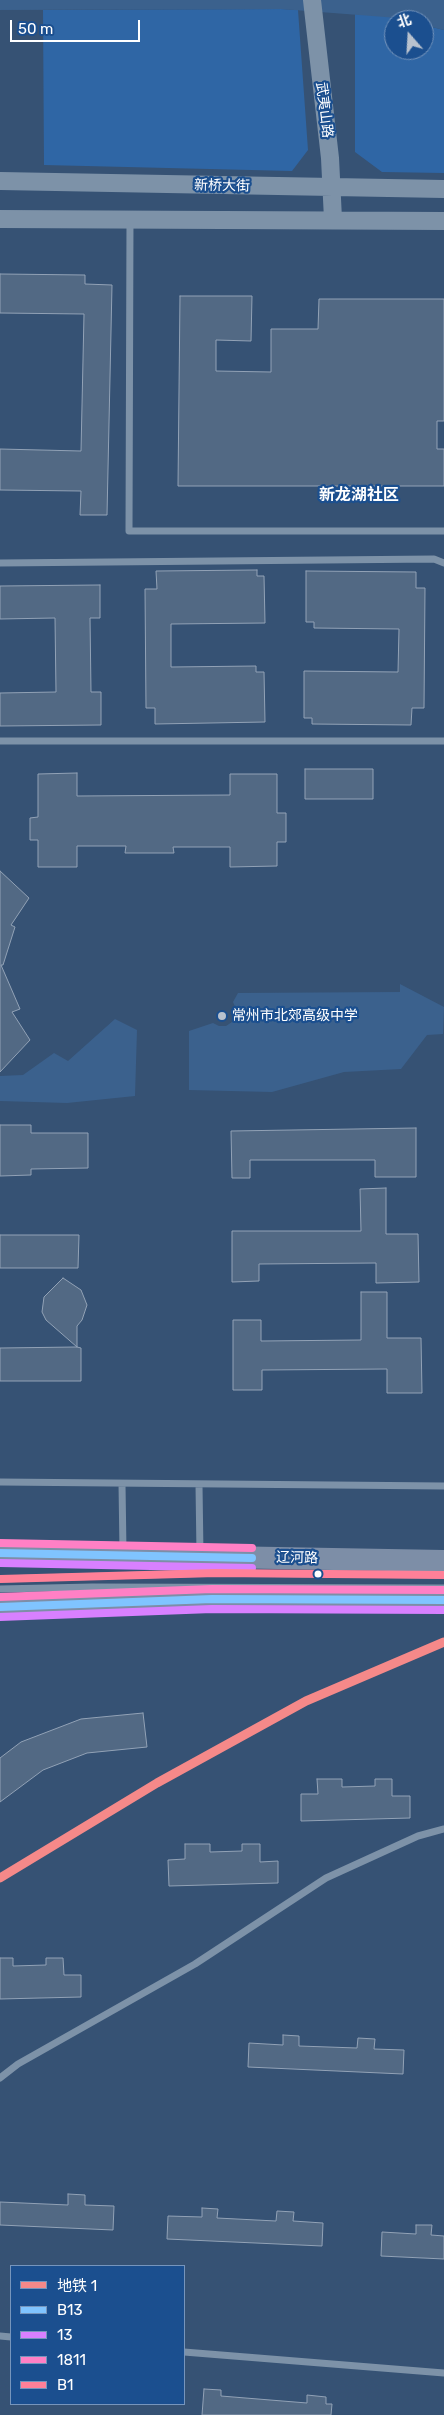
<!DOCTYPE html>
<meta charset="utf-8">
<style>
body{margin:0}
#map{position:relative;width:444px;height:2415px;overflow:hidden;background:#365274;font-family:Rubik,"Noto Sans SC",sans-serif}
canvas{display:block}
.legend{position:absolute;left:10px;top:2265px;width:175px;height:140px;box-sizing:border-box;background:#1b4f8f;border:1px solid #7695bc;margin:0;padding:6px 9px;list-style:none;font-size:15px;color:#fff}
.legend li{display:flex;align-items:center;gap:10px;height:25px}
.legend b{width:25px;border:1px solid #7695bc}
.north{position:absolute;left:384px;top:10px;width:50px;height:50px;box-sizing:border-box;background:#1b4f8f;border:1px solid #7695bc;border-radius:50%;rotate:341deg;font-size:14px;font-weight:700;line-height:20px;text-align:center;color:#fff}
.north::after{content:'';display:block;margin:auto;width:18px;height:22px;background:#b9c2ce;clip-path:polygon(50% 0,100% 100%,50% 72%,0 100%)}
.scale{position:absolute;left:10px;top:20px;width:130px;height:22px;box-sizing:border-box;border:2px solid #fff;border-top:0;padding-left:6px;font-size:15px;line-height:18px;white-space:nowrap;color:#fff;-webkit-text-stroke:4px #1b4f8f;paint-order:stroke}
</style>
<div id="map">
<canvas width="444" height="2415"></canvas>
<ul class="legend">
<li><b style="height:6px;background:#f58989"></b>地铁 1</li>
<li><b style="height:6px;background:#80c4ff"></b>B13</li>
<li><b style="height:6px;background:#d880ff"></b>13</li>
<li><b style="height:6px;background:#ff80c5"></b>1811</li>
<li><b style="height:6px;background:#ff8098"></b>B1</li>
</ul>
<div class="north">北</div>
<div class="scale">50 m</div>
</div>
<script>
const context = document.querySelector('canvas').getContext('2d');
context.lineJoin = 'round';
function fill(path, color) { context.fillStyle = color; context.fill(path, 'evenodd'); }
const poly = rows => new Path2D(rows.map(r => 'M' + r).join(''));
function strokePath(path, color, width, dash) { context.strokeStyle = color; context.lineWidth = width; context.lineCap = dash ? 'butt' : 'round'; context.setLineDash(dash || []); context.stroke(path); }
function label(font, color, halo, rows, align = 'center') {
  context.font = font + ' Rubik,"Noto Sans SC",sans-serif'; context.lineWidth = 4.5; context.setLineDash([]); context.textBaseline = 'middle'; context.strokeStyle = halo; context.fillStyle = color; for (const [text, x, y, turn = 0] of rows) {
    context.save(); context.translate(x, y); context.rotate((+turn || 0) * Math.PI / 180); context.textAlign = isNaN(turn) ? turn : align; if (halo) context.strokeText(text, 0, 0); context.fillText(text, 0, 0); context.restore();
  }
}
fill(poly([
 [281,9,298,10,308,150,292,171,44,165,43,10],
 [355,14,389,16,404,20,394,20,394,50,424,50,424,25,444,30,444,173,382,172,355,152]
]), '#2f66a5');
fill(poly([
 [0,0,444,0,444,30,424,25,424,20,281,9,0,10],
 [400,984,444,1007,443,1034,427,1035,401,1069,344,1072,272,1092,189,1090,189,1031,213,1023,219,1026,226,1026,232,1022,237,1011,233,1002,238,993,400,992],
 [115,1019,137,1030,135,1096,67,1103,0,1101,0,1076,23,1075,54,1053,68,1061]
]), '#3b618d');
const building = poly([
 [0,274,85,275,85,284,112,285,107,515,80,515,81,491,0,490,0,449,81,451,84,314,0,313,0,274],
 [180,296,252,296,251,341,216,340,216,371,271,372,271,329,318,329,319,299,444,299,444,421,437,421,437,449,444,449,444,486,178,486,180,296],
 [257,570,257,576,264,576,265,623,171,624,171,667,256,666,256,672,264,672,265,722,155,724,155,708,146,708,145,589,157,589,156,571,257,570],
 [306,571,416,572,416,588,425,588,424,708,412,708,411,725,312,724,312,718,304,718,304,671,398,672,399,629,314,628,314,622,306,622,306,571],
 [100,585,100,618,90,618,91,692,101,692,101,725,0,726,0,693,56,692,55,618,0,619,0,586,100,585],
 [305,769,373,769,373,799,305,799,305,769],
 [77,773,77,796,230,795,230,774,277,774,277,813,286,813,286,842,277,842,277,866,230,867,230,847,173,847,174,853,125,853,126,846,77,846,77,867,38,867,38,840,30,840,30,818,38,817,38,774,77,773],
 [0,871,29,898,11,925,15,927,3,965,1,965,20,1009,12,1012,30,1040,0,1072,0,871],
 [0,1125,31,1125,31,1133,88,1133,88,1168,31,1169,31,1175,0,1176,0,1125],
 [416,1128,416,1177,375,1177,375,1160,250,1160,250,1178,232,1178,231,1131,416,1128],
 [386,1188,386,1234,418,1234,419,1282,376,1283,376,1263,259,1264,259,1281,232,1282,232,1231,361,1231,360,1189,386,1188],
 [0,1235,79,1235,78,1268,0,1268,0,1235],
 [63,1278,81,1290,87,1305,82,1320,77,1326,77,1347,46,1320,42,1312,44,1297,63,1278],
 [361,1292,387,1292,387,1338,421,1338,422,1393,387,1393,387,1369,262,1370,262,1390,233,1390,233,1320,261,1320,261,1341,361,1340,361,1292],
 [77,1347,81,1348,81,1381,0,1381,0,1348,77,1347],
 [143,1713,147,1747,87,1753,43,1770,0,1802,0,1758,21,1742,81,1719,143,1713],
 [317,1779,342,1779,342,1787,375,1786,375,1779,392,1779,392,1796,410,1796,410,1818,301,1821,301,1794,318,1794,317,1779],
 [185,1844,210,1844,210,1852,242,1851,242,1844,260,1844,260,1862,278,1861,278,1883,169,1886,168,1860,185,1859,185,1844],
 [0,1958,13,1958,13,1966,46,1965,46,1958,63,1958,64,1975,81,1975,81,1997,0,1999,0,1958],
 [283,2035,299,2036,299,2046,357,2048,358,2038,375,2039,374,2049,404,2050,403,2074,248,2067,249,2043,283,2045,283,2035],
 [68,2194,85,2195,85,2205,114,2206,113,2230,0,2225,0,2202,68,2205,68,2194],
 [202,2208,218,2209,217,2218,276,2221,277,2211,294,2212,293,2221,323,2223,322,2246,167,2239,168,2216,202,2217,202,2208],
 [416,2225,432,2225,431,2235,444,2236,444,2259,381,2256,382,2232,416,2234,416,2225],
 [204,2389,221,2390,221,2396,307,2403,307,2395,326,2397,326,2404,332,2404,331,2415,202,2415,204,2389]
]);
fill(building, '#526984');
strokePath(building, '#92a2b6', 1);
strokePath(poly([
 [130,219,129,531,444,531],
 [0,563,434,559,444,563],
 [0,741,444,741],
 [0,1482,444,1486],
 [122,1484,123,1551],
 [199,1485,200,1554],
 [0,1579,216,1573,444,1575],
 [0,1589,92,1587,444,1588],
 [0,2078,18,2064,195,1964,326,1878,418,1836,444,1829],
 [0,2336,11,2337],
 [184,2352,444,2373]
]), '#7d92a8', 7);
strokePath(poly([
 [312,0,330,158,333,219],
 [0,181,444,189],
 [0,219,444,221]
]), '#7d92a8', 18);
strokePath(poly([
 [0,1553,444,1561],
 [0,1607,212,1599,444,1600]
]), '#7d8ea7', 22);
strokePath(poly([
 [0,1553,252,1558],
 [0,1607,212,1599,444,1600]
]), '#80c4ff', 8);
strokePath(poly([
 [0,1563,252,1568],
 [0,1617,212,1609,444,1610]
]), '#d880ff', 8);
strokePath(poly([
 [0,1543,252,1548],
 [0,1597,212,1589,444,1590]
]), '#ff80c5', 8);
strokePath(poly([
 [0,1579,216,1573,444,1575]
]), '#ff8098', 8);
strokePath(poly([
 [0,1878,157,1783,306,1701,444,1642]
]), '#f58989', 9);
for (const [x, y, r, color] of [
 [222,1016,5,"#b9c2ce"],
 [318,1574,4.5,"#fff"]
]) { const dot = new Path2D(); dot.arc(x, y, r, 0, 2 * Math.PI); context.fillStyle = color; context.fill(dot); strokePath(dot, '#1b4f8f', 2); }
label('14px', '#fff', '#1b4f8f', [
 ["武夷山路",324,110,83],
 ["新桥大街",222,186,1],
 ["辽河路",297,1558,1]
]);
label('14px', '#fff', '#1b4f8f', [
 ["常州市北郊高级中学",232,1016]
], 'left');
label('bold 16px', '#fff', '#1b4f8f', [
 ["新龙湖社区",359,495]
]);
</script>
